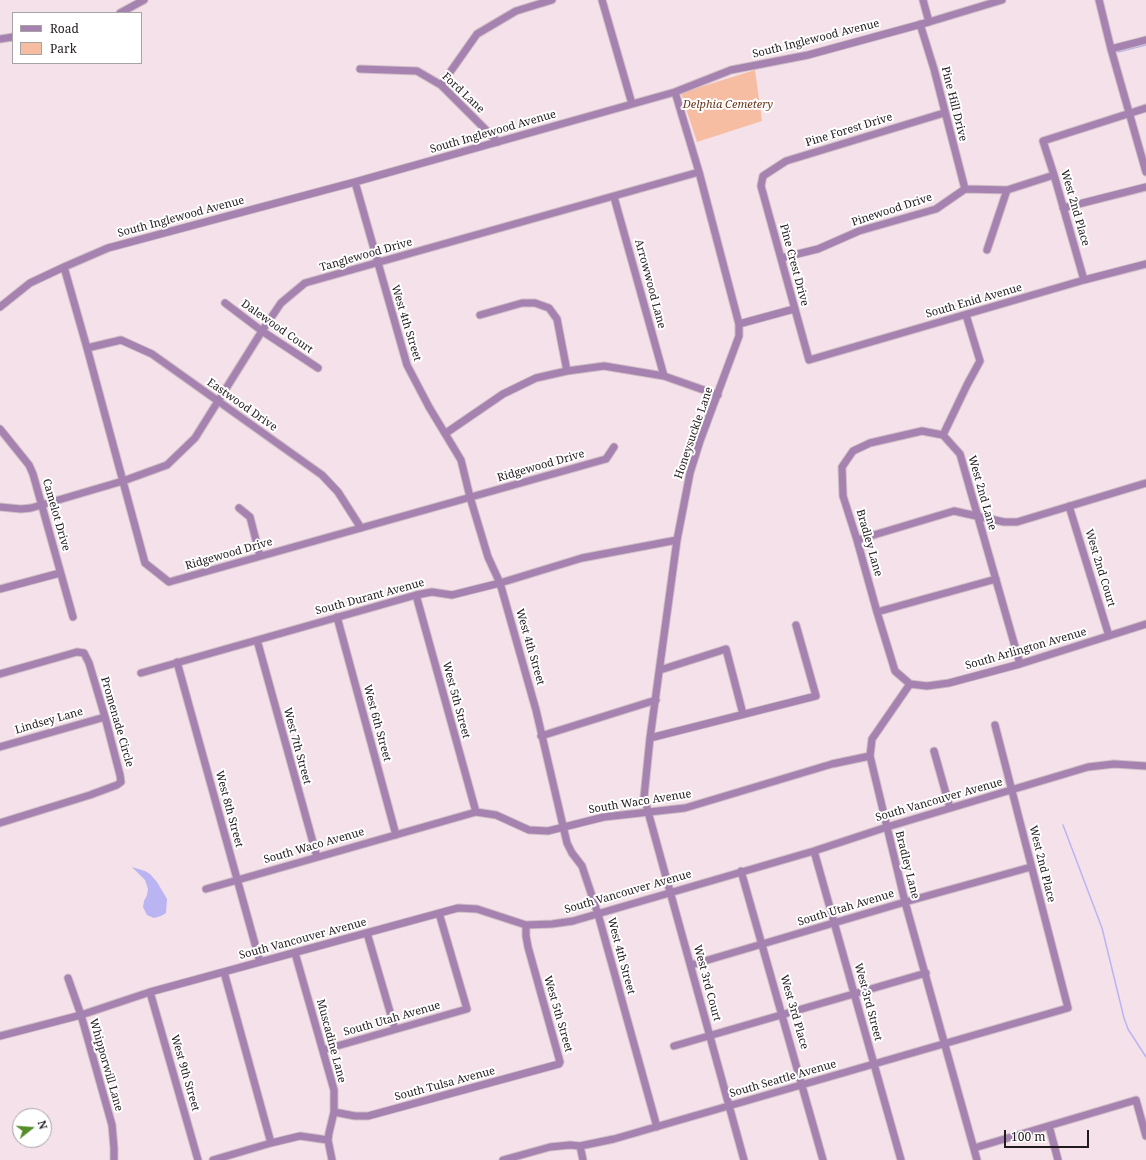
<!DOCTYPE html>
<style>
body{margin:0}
#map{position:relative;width:1146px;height:1160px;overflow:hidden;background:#f5e1ea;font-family:"Noto Serif",serif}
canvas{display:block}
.legend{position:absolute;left:12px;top:12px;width:130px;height:52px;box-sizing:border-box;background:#fff;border:1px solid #a7a3a5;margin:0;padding:5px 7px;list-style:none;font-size:12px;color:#221a1e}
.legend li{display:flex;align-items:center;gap:8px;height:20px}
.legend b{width:20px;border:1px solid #a7a3a5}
.north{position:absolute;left:12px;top:1108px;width:40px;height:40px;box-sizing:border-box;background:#fff;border:1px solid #a7a3a5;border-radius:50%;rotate:73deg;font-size:11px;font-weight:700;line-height:16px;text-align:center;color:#221a1e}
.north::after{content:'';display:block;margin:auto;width:14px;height:18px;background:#558d29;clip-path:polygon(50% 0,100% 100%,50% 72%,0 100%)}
.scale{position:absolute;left:1004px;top:1130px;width:85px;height:18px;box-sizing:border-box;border:2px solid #221a1e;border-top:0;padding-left:5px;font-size:12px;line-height:14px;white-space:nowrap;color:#221a1e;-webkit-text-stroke:3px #fff;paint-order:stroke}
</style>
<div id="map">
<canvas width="1146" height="1160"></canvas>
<ul class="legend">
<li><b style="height:5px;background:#a582b0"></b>Road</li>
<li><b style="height:11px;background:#f6bda2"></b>Park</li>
</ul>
<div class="north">N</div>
<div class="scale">100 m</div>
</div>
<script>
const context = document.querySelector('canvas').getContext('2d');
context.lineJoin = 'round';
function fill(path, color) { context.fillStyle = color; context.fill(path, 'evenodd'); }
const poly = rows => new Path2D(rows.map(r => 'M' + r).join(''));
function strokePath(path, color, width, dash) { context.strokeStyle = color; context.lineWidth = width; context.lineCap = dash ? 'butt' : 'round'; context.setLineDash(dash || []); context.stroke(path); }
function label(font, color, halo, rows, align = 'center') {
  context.font = font + ' "Noto Serif",serif'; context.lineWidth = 4; context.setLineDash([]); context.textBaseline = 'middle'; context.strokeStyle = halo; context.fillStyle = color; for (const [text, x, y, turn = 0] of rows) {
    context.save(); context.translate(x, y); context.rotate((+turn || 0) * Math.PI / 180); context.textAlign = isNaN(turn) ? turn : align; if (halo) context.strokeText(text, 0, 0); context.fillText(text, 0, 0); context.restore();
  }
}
fill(poly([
 [755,70,762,121,697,142,681,93]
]), '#f6bda2');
fill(poly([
 [132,867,145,871,150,874,157,882,167,899,166,913,161,916,154,918,147,915,143,907,144,901,147,895,148,889,145,880]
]), '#bab4f3');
strokePath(poly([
 [1118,52,1146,45],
 [1063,825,1102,928,1124,1018,1128,1029,1146,1057]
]), '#bab4f3', 1.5);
const minor = poly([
 [602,0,632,104],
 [923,0,929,22],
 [1099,0,1111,49,1146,172],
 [120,13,144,0],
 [920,24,934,69,965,189],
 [0,39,13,37],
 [1111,49,1146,40],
 [360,69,417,71,441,85,498,142],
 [441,85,477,34,516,11,552,0],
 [675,92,699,172,739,324,739,336,700,441,690,473,677,540,650,738,644,797,744,1160],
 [944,113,786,161,763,176,761,186,809,360,1084,280,1146,264],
 [355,182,407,365,429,407,461,460,470,497,488,557,500,583,536,710,567,843,572,853,582,866,598,914,657,1127],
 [614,197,664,376],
 [1063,208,1146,187],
 [987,250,1007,190],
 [781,258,818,249,859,231,936,209,965,189,1007,190,1054,175],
 [64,267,87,348,145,563,169,582,606,459,614,447],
 [1084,280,1054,175,1043,141,1146,108],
 [225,303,262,331,318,368],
 [0,307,30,283,64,267,108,248,355,182,675,92,731,70,808,55,929,22,1002,0],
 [480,315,522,303,535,303,549,308,557,319,567,371],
 [739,324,794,309],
 [87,348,121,340,152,354,322,475,338,492,361,528],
 [0,429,29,465,33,474,73,617],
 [446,433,503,394,536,378,567,371,604,366,664,376,718,395],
 [943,435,960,454,1020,664],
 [943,435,967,385,980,361,966,315],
 [1069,506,1109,636],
 [0,507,21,509,31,508,123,481,167,465,195,438,262,331,281,303,305,283,699,172],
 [239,508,250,517,260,556],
 [857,540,954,511,1004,522,1017,522,1146,483],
 [0,589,60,573],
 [416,595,476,812],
 [877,612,996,579],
 [337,617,396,835],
 [257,640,317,857],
 [177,662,260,962],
 [660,670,726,649,743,714],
 [141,673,416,595,432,592,452,595,500,583,582,558,677,540],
 [0,674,77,652,84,653,89,663,105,717,120,775,121,782,117,785,90,795,0,823],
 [910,684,872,739,870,756,905,902,977,1160],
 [910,684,895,671,877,612,857,540,843,496,842,467,853,451,870,443,922,431,943,435],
 [910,684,927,686,949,683,1020,664,1146,624],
 [541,736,656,700],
 [650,738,816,696,796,625],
 [0,747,105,717],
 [934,751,950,808],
 [814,851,901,1160],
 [741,871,823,1160],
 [206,889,476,812,496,815,529,830,548,831,604,817,685,808,832,764,870,756],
 [367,933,395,1029],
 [295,953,334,1090,334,1112,329,1133,328,1140,332,1160],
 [691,965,905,902,1031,867],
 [224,972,271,1143],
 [68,978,81,1015,112,1125,114,1148,114,1160],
 [150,992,198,1160],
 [0,1036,81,1015,150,992,458,908,477,909,526,925,552,924,573,921,814,851,887,827,1088,767,1114,764,1146,766],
 [674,1046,926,973],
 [323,1050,467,1009,439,913],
 [334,1112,355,1116,368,1116,559,1064,560,1062,528,947,526,936,526,925],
 [1049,1126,1058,1160],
 [580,1146,583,1160],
 [974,1148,1136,1100,1146,1136],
 [213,1160,271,1143,300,1136,328,1140],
 [503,1160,550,1147,570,1145,580,1146,614,1139,1068,1008,995,725]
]);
strokePath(minor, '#cfbdc5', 9);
strokePath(minor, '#a582b0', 7);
label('11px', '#221a1e', '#fff', [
 ["South Inglewood Avenue",816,39,-14],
 ["Ford Lane",463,93,43],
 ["Pine Hill Drive",954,104,76],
 ["Pine Forest Drive",849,130,-17],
 ["South Inglewood Avenue",493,132,-16],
 ["West 2nd Place",1075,208,74],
 ["Pinewood Drive",892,210,-18],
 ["South Inglewood Avenue",181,217,-15],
 ["Tanglewood Drive",366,255,-16],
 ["Pine Crest Drive",794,265,75],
 ["Arrowwood Lane",650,284,75],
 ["South Enid Avenue",974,301,-16],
 ["West 4th Street",406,323,73],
 ["Dalewood Court",277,327,35],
 ["Eastwood Drive",242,405,35],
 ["Honeysuckle Lane",694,433,-71],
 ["Ridgewood Drive",541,466,-16],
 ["West 2nd Lane",982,493,74],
 ["Camelot Drive",56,515,74],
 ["Bradley Lane",869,543,74],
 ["Ridgewood Drive",229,554,-16],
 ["West 2nd Court",1100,568,73],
 ["South Durant Avenue",370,597,-15],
 ["West 4th Street",530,647,74],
 ["South Arlington Avenue",1026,649,-16],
 ["West 5th Street",456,700,75],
 ["Lindsey Lane",49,721,-16],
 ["Promenade Circle",117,722,74],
 ["West 6th Street",377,723,75],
 ["West 7th Street",297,746,75],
 ["South Vancouver Avenue",939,800,-16],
 ["South Waco Avenue",640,802,-9],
 ["West 8th Street",229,809,75],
 ["South Waco Avenue",314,846,-16],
 ["West 2nd Place",1042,864,76],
 ["Bradley Lane",907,865,76],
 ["South Vancouver Avenue",628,892,-16],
 ["South Utah Avenue",846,908,-17],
 ["South Vancouver Avenue",303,939,-15],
 ["West 4th Street",621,956,75],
 ["West 3rd Court",707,983,75],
 ["West 3rd Street",868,1002,75],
 ["West 3rd Place",794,1012,74],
 ["West 5th Street",558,1014,74],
 ["South Utah Avenue",392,1019,-16],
 ["Muscadine Lane",331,1041,75],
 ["Whipporwill Lane",106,1065,74],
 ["West 9th Street",185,1073,74],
 ["South Seattle Avenue",783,1079,-16],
 ["South Tulsa Avenue",445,1084,-15]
]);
label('italic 11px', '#6a351a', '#fff', [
 ["Delphia Cemetery",728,105]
]);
</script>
